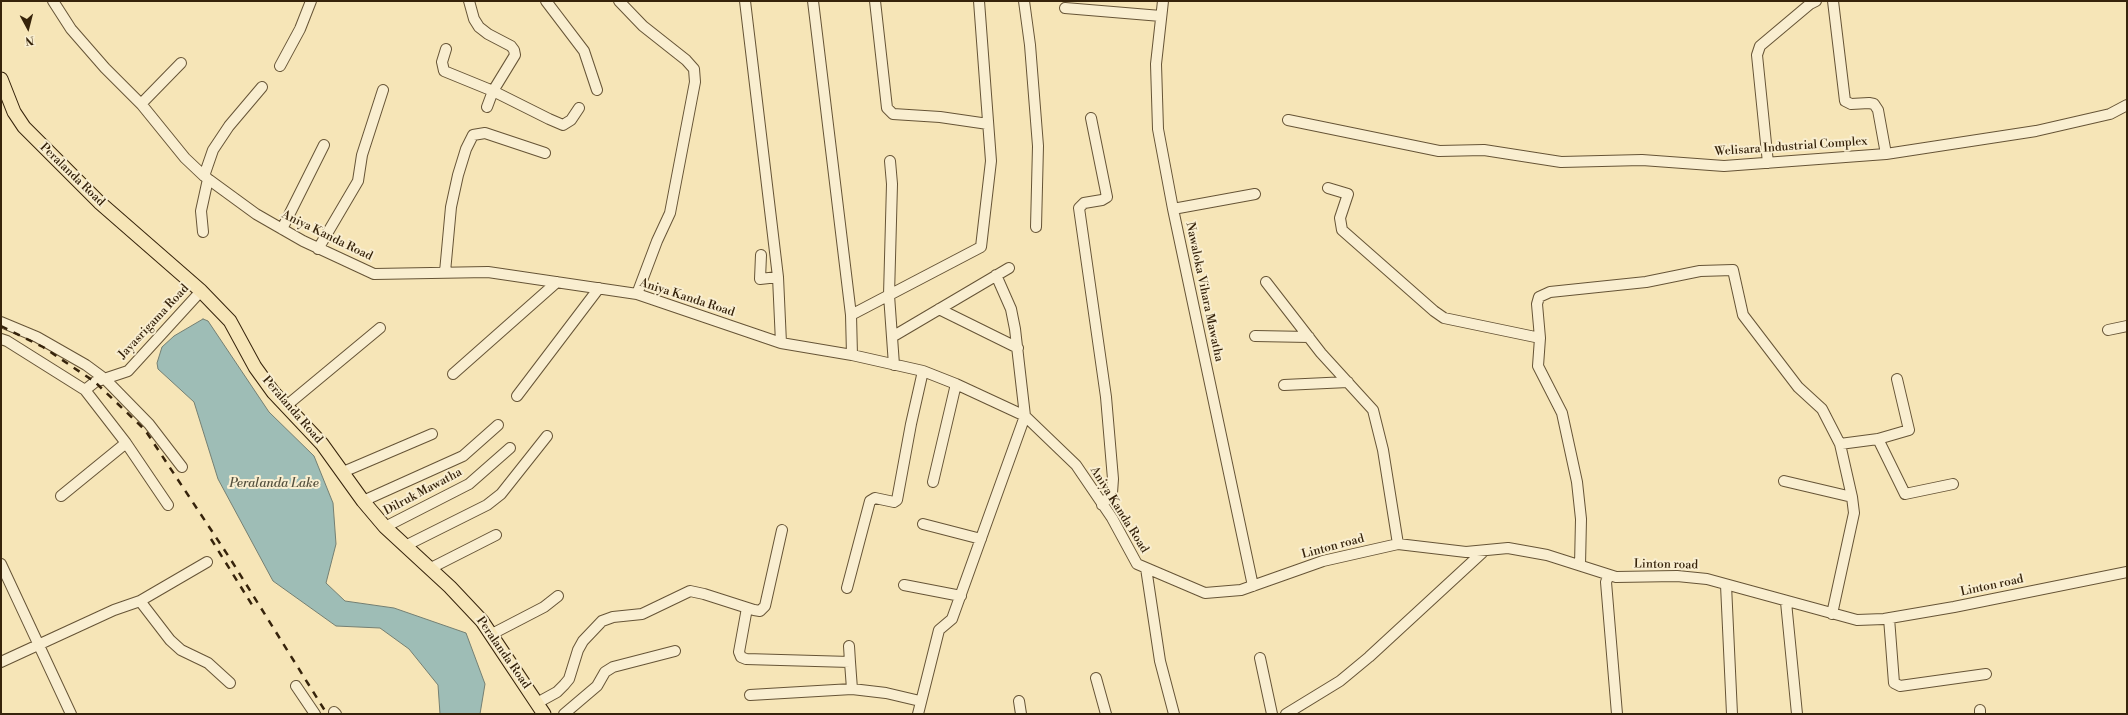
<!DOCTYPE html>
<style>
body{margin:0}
#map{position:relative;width:2128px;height:715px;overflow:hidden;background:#f6e5b7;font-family:"Libre Bodoni",serif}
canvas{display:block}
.frame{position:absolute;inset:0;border:2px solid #36230b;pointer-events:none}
.north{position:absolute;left:8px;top:8px;width:40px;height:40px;-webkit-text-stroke:3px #f9eed0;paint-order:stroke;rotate:173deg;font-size:11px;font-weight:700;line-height:16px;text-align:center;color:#36230b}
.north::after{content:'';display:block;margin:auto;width:14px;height:18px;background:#36230b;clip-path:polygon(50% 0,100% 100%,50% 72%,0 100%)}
</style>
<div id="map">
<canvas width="2128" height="715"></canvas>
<div class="frame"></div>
<div class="north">N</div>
</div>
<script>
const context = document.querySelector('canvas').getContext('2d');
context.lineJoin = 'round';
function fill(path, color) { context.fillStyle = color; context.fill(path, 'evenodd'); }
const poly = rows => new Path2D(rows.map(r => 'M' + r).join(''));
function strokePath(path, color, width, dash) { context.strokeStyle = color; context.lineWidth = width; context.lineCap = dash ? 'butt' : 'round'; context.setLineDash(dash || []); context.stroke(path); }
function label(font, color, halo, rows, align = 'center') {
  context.font = font + ' "Libre Bodoni",serif'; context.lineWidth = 4; context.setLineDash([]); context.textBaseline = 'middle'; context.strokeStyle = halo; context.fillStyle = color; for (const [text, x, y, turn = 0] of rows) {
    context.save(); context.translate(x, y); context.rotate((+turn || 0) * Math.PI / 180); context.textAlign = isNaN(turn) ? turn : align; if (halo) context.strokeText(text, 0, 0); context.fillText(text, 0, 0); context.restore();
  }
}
const water = poly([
 [203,319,208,321,269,412,314,456,333,503,336,544,326,583,345,601,394,608,466,633,485,684,480,714,440,714,438,685,409,649,380,628,336,626,273,581,218,479,194,402,158,369,157,363,162,347,174,336,203,319]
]);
fill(water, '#9ebdb6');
strokePath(water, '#747f72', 1);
const minor = poly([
 [53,1,71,29,105,68,142,105,185,158,204,176,256,214,303,241,374,274,488,272,637,294,781,343,852,355,923,371,956,384,1025,416,1076,465,1112,518,1137,564,1205,593,1241,590,1323,561,1398,544,1466,552,1508,548,1547,555,1616,577,1677,576,1707,579,1857,620,1884,619,1954,607,2127,572],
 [469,1,474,19,479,27,488,34,511,46,514,50,515,55,493,91,487,107],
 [546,1,584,51,597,90],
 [619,1,643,26,686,60,694,69,695,82,670,213,657,241,637,294],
 [745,1,778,277,781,343],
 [813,1,851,315,852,355],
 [875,1,887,108,893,114,940,117,988,124],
 [1024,1,1030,45,1038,146,1036,227],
 [1163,1,1156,64,1158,129,1173,209,1253,586],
 [1833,1,1845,101,1851,104,1869,103,1874,104,1878,110,1886,154],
 [1065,8,1161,16],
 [446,49,442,62,444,71,493,91,549,119,563,125,571,120,579,108],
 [280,66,300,29,311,1],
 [141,104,181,63],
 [1091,118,1107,197,1102,200,1084,203,1079,208,1106,397,1113,479,1112,493,1102,505],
 [1288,120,1439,151,1484,150,1561,162,1642,160,1724,166,1886,154,2036,131,2110,114,2127,105],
 [890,161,892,184,889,295,892,337],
 [1768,163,1757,55,1760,46,1810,4,1816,1],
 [204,176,213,150,229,126,262,87],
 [1328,188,1348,194,1340,218,1342,230,1434,311,1444,318,1540,338],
 [1173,209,1255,194],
 [282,229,324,145],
 [203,232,201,211,208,179],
 [318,249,358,181,362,155,383,90],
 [761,255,760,279,778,277],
 [445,272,451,207,458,175,466,149,473,135,485,133,545,153],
 [1266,282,1321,353,1373,410,1383,450,1398,544],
 [939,309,1018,348],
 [851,315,981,247,991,161,979,1],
 [1,322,37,337,86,365,105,379,149,424,182,467],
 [2108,330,2127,326],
 [1255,336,1309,337],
 [1,339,7,341,85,390,95,382,128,371,201,291],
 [894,365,892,337,1009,268],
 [453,374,557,282],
 [1284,385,1348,382],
 [85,390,126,443,168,505],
 [517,396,599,288],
 [286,406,380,328],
 [1878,439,1905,494,1953,484],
 [1840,444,1878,439,1909,430,1897,379],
 [343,472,432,434],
 [1784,481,1852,497],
 [933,482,956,384],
 [61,496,126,443],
 [363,501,463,456,498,425],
 [923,524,981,539],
 [385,527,469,484,510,448],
 [405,546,487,505,501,494,547,436],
 [1,564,71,714],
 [1580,565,1581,519,1577,482,1562,413,1538,366,1540,338,1537,304,1539,297,1550,292,1646,282,1700,271,1733,270,1743,315,1798,387,1822,409,1840,444,1852,497,1854,513,1832,614],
 [431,568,496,535],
 [1146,568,1160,661,1174,714],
 [1609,575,1606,582,1617,714],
 [904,585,961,596],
 [1726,585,1732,714],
 [847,588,870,501,875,498,894,502,897,500,911,424,923,371],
 [140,601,207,562],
 [1786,602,1797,714],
 [747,608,739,652,741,657,746,659,850,662,852,689],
 [1889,618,1894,683,1900,686,1986,674],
 [492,634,544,607,558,596],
 [849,646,850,662],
 [1260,658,1272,714],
 [1,662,114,610,140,601,170,640,181,650,208,663,230,683],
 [1096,678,1106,714],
 [296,686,315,714],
 [750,695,852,689,886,693,920,701],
 [1019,701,1021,714],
 [537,703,557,692,564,685,569,679,578,650,583,641,602,621,613,617,642,614,690,591,704,594,754,610,760,611,765,606,782,530],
 [334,712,336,714],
 [564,714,597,686,605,672,613,667,675,651],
 [918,714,939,630,952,619,1025,416,1015,329,1011,309,996,275],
 [1286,714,1340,681,1369,657,1484,551],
 [1980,714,1980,710]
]);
const major = poly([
 [1,79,14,112,24,127,99,202,201,291,230,321,255,367,273,392,322,444,363,501,385,527,450,587,482,621,544,714]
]);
strokePath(minor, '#665436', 12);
strokePath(major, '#36230b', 15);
strokePath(minor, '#f9eed0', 10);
strokePath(major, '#f6e5b7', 13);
strokePath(poly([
 [1,326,43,347,95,382,145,430,231,560,327,714],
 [211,539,254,608]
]), '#36230b', 2.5, [7, 7]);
label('12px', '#36230b', '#f9eed0', [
 ["Welisara Industrial Complex",1791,147,-4],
 ["Peralanda Road",72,175,44],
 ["Aniya Kanda Road",327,236,26],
 ["Nawaloka Vihara Mawatha",1204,292,78],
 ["Aniya Kanda Road",687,298,18],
 ["Jayasrigama Road",154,322,-47],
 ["Peralanda Road",292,410,49],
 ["Dilruk Mawatha",423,492,-28],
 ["Aniya Kanda Road",1119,510,58],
 ["Linton road",1333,547,-15],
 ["Linton road",1666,565,1],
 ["Linton road",1992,586,-12],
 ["Peralanda Road",503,653,55]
]);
label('italic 13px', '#55513e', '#f9eed0', [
 ["Peralanda Lake",274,484]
]);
</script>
